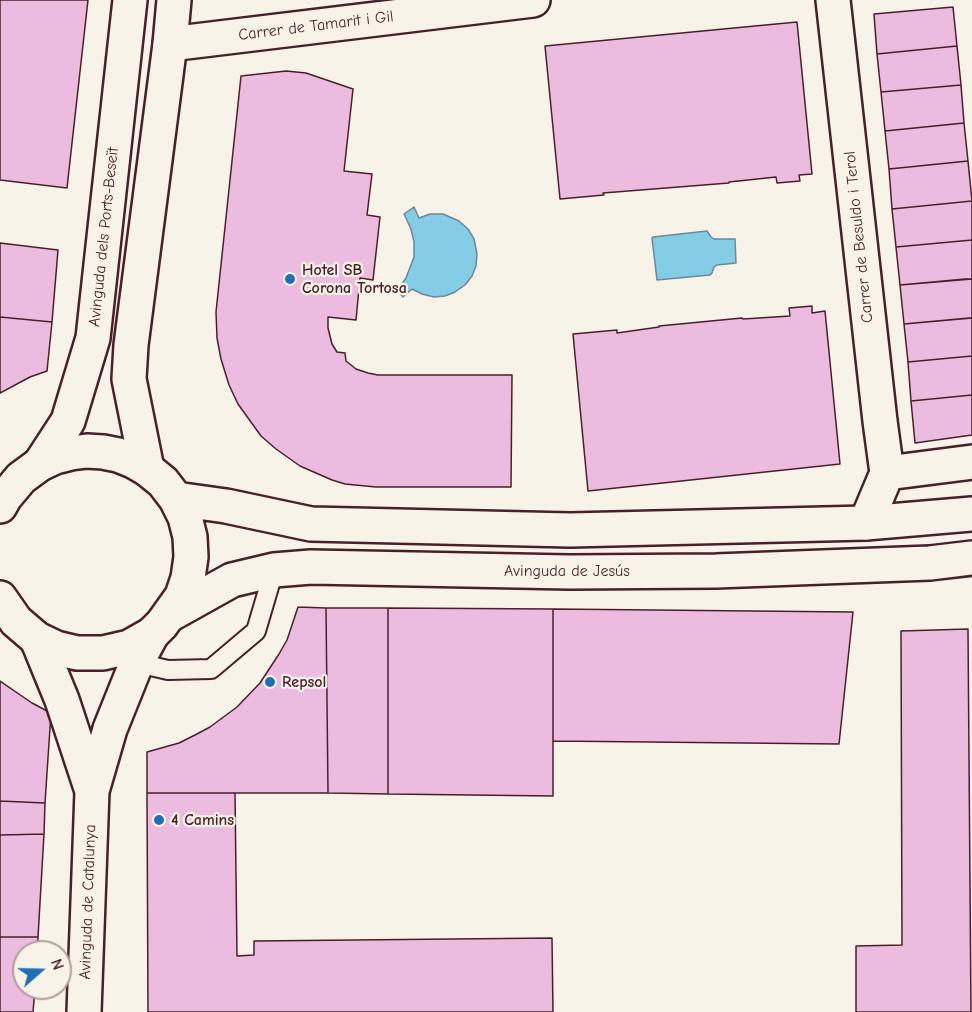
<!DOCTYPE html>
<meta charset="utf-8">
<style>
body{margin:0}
#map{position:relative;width:972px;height:1012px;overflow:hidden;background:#f7f3e8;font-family:"Comic Neue",sans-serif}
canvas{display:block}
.north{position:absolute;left:12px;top:940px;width:60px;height:60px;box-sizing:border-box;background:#f7f3e8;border:2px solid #b29e9c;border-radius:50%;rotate:70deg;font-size:16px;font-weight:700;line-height:24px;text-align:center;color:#4a1f2b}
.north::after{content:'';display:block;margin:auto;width:21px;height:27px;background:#1f6fb2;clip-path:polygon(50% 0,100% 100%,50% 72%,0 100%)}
</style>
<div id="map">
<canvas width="972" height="1012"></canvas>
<div class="north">N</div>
</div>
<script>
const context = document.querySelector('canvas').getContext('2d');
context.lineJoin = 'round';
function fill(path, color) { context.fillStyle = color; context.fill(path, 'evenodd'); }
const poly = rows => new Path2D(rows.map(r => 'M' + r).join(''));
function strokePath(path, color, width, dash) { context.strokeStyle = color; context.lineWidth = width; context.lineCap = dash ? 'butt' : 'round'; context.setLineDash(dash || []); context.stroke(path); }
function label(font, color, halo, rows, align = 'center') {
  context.font = font + ' "Comic Neue",sans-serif'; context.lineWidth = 4.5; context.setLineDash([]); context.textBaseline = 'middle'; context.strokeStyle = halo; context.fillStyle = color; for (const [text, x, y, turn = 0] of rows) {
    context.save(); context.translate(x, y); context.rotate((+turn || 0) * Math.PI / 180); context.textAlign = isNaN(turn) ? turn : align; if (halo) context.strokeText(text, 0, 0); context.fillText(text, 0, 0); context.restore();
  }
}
const water = poly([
 [414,207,419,218,430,214,443,214,459,221,468,229,474,239,477,254,476,266,472,276,465,285,455,292,445,296,434,297,422,294,412,289,403,297,397,290,406,278,414,257,414,242,411,229,404,214,414,207],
 [707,231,711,237,714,239,735,239,736,263,717,265,714,267,712,273,710,275,657,280,652,238,653,237,707,231]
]);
fill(water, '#85cde6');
strokePath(water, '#6d879b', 1.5);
const building = poly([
 [0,0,88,0,67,188,0,180,0,0],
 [953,7,957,46,877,54,874,14,953,7],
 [797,22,812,174,799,175,800,181,777,183,776,177,729,182,729,183,603,193,604,195,560,199,545,46,797,22],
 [957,46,961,85,881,92,877,54,957,46],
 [286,71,306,73,353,89,344,171,372,174,367,215,380,217,373,280,360,278,356,320,328,317,328,328,332,344,337,352,345,353,346,361,356,369,368,373,378,375,512,375,511,487,376,487,345,484,332,480,300,466,276,449,261,436,238,404,229,385,221,359,217,338,216,312,241,76,286,71],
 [961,85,964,123,885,131,881,92,961,85],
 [964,123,968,161,889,169,885,131,964,123],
 [968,161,972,201,892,209,889,169,968,161],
 [972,201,972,240,896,247,892,209,972,201],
 [972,240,972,279,900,285,896,247,972,240],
 [0,243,58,250,52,322,0,317,0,243],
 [965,279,972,279,972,318,904,324,900,285,965,279],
 [812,306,812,313,825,311,840,464,588,491,573,334,617,330,617,333,659,327,659,326,742,318,743,319,790,316,789,308,812,306],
 [0,317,52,322,47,371,30,377,0,393,0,317],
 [969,318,972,318,972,356,908,362,904,324,969,318],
 [972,356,972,395,911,401,908,362,972,356],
 [972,395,972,435,915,443,911,401,972,395],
 [298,607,326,608,328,793,147,793,147,752,179,743,195,735,210,727,237,707,260,683,279,654,287,640,298,607],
 [326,608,388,608,388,794,328,793,326,608],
 [388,608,553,609,553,796,388,794,388,608],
 [553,609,853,612,839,744,553,741,553,609],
 [968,629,971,1012,856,1012,856,946,902,945,901,631,968,629],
 [0,681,32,703,51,713,45,803,0,801,0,681],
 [147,793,235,793,237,956,254,955,254,941,552,938,553,1012,148,1012,147,793],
 [0,801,45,803,44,834,0,835,0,801],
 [44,834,38,937,0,937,0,835,44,834],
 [0,937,38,937,37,952,24,952,24,988,35,988,33,1012,0,1012,0,937]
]);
fill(building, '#ebbcdf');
strokePath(building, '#4a1f2b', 1.5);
const lane = poly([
 [129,661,168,670,211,669,256,631,274,570]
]);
const street = poly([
 [833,0,880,421,887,473],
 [170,44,533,0],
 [887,473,972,462],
 [866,523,887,473]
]);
const secondary = poly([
 [40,464,68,421,93,338,130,0],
 [147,469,129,379,131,345,170,44,174,0],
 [37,639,62,700,92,791],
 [84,1012,92,791,110,729,137,662,152,634]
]);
const primary = poly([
 [176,499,226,506,311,524,570,530,866,523,972,514],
 [0,506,5,497,21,478,40,464,55,457,71,453,87,451,103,452,118,455,133,461,147,469,163,482,176,499,185,517,190,537,191,557,188,578,182,596,162,624,152,634,129,647,103,653,77,653,56,648,37,639,16,621,0,598],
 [171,614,232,580,274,570,311,567,569,572,716,571,930,563,972,558]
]);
strokePath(lane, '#4a1f2b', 22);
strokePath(street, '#4a1f2b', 38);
strokePath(secondary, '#4a1f2b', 38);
strokePath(primary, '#4a1f2b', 38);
strokePath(lane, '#f7f3e8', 18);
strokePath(street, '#f7f3e8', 33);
strokePath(secondary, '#f7f3e8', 33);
strokePath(primary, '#f7f3e8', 33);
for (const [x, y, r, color] of [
 [290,279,6,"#1f6fb2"],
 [270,682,6,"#1f6fb2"],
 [159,820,6,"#1f6fb2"]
]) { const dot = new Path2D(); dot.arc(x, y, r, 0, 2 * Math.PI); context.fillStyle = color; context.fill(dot); strokePath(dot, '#f7f3e8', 2); }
label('16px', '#4a1f2b', '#f7f3e8', [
 ["Carrer de Tamarit i Gil",316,26,-7],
 ["Avinguda dels Ports-Beseït",104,237,-84],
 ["Carrer de Besuldo i Terol",859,237,-96],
 ["Avinguda de Jesús",567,571],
 ["Avinguda de Catalunya",88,902,-88]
]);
label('bold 16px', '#4a1f2b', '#f7f3e8', [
 ["Hotel SB",302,270],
 ["Corona Tortosa",302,288],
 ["Repsol",282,682],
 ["4 Camins",171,820]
], 'left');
</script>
